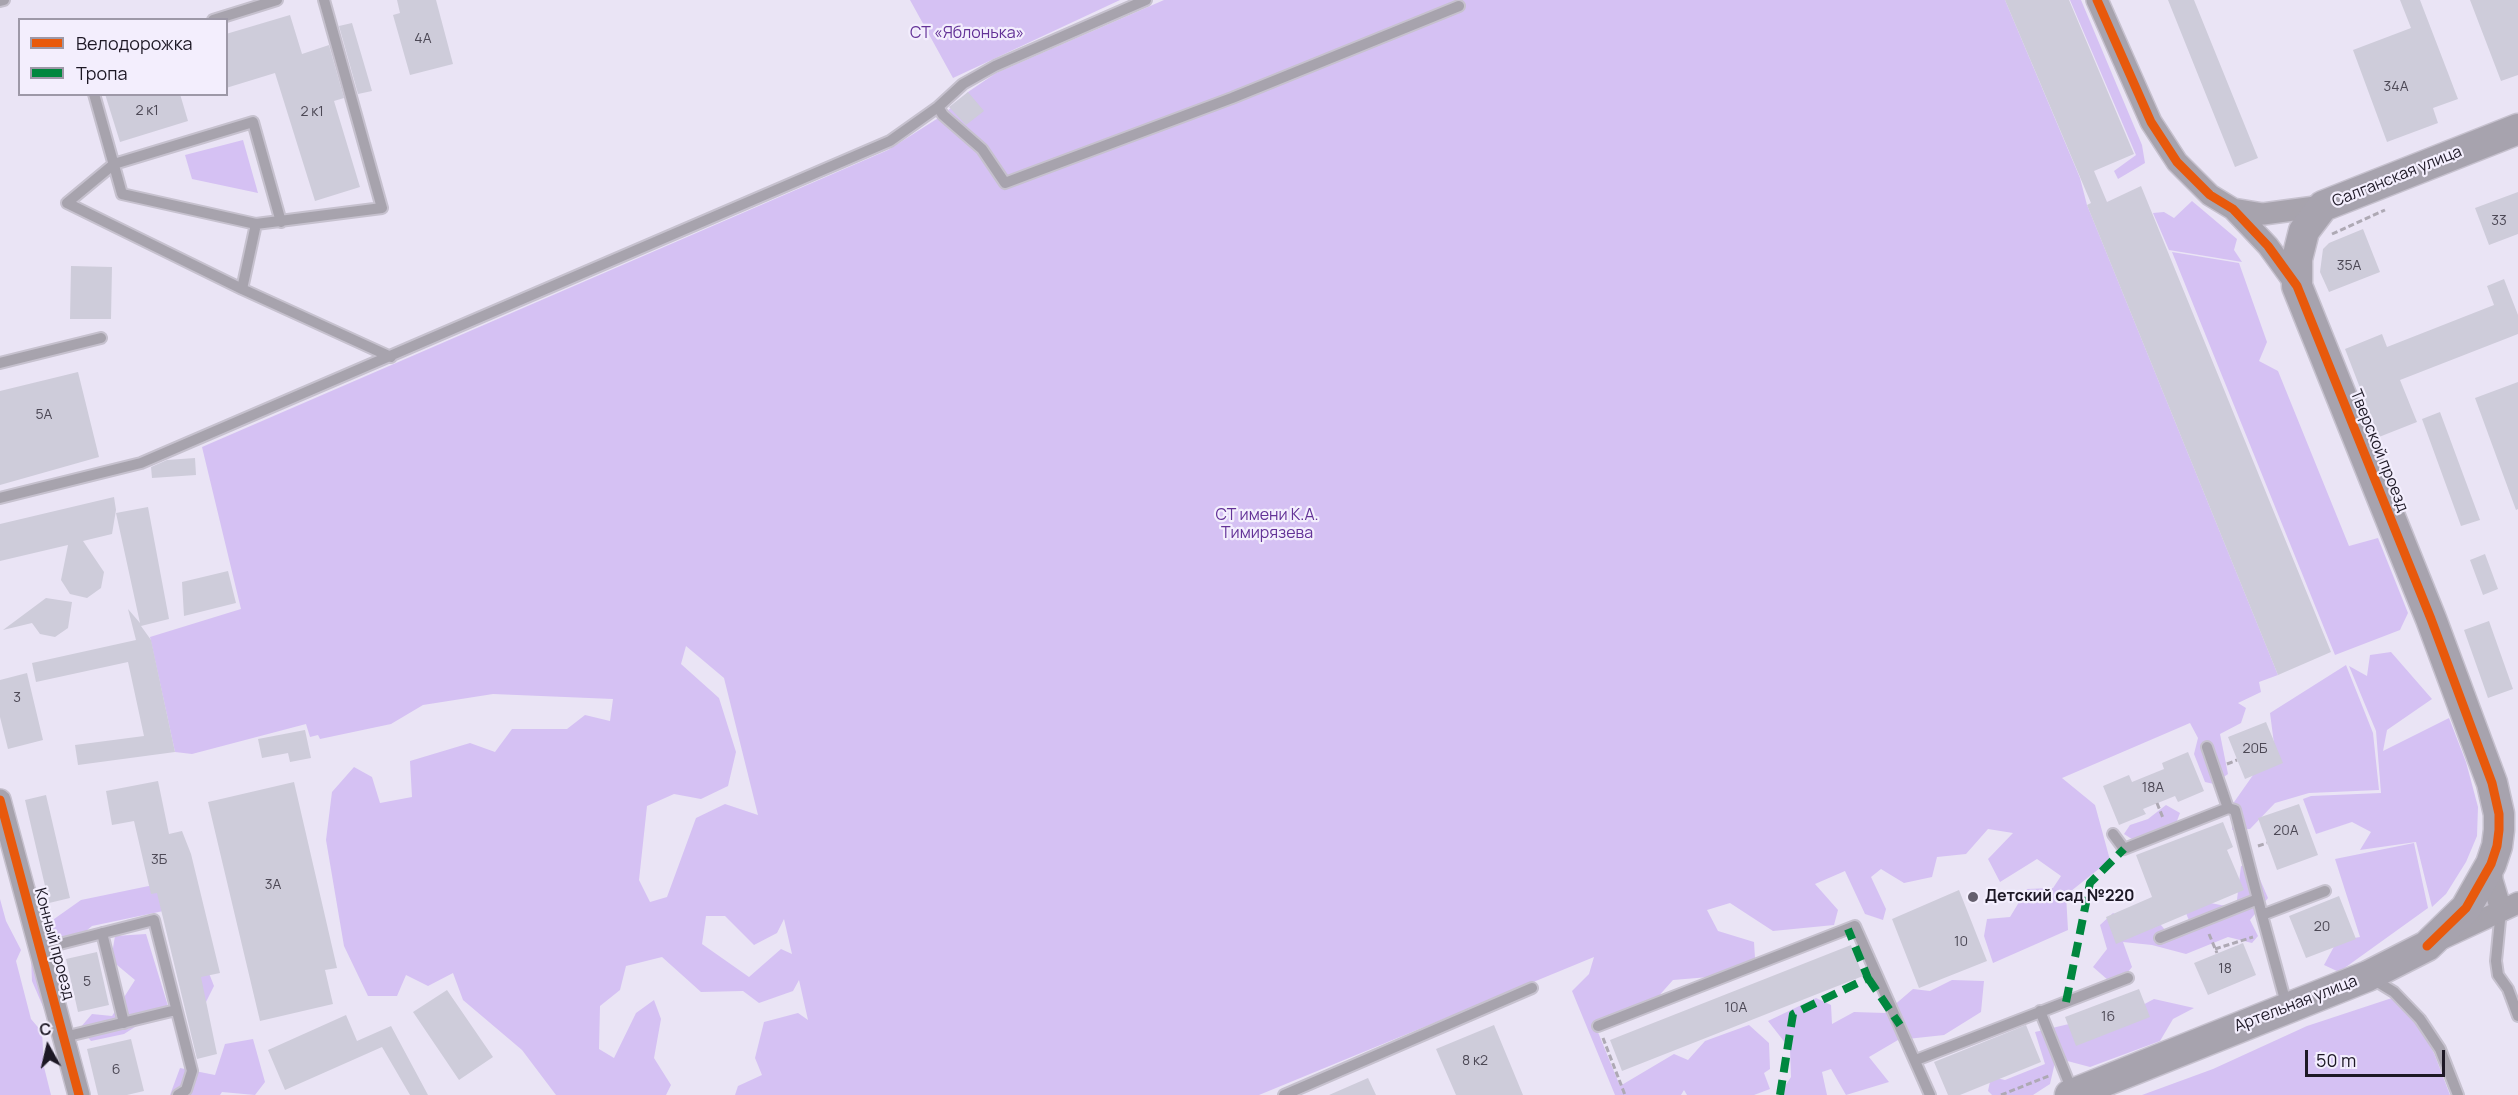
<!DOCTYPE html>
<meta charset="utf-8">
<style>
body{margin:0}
#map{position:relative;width:2518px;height:1095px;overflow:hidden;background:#eae4f5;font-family:Manrope,sans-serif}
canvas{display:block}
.legend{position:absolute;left:18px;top:18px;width:210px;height:78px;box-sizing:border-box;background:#f3eefd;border:2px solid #9d98a7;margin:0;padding:8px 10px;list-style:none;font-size:18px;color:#1d1825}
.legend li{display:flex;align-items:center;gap:12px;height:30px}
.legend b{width:30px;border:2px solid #9d98a7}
.north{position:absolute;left:18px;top:1017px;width:60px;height:60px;-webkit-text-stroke:4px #f3eefd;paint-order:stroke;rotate:352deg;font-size:16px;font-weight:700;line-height:24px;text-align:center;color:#1d1825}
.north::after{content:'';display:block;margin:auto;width:21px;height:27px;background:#1d1825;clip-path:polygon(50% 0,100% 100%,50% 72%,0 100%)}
.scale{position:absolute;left:2305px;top:1050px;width:140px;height:27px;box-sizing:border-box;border:3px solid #1d1825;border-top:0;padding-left:8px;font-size:18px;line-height:21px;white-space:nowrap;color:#1d1825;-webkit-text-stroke:4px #f3eefd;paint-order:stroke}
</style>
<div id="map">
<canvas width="2518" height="1095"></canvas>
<ul class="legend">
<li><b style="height:8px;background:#e8590c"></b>Велодорожка</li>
<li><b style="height:8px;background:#00873e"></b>Тропа</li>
</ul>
<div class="north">С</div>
<div class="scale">50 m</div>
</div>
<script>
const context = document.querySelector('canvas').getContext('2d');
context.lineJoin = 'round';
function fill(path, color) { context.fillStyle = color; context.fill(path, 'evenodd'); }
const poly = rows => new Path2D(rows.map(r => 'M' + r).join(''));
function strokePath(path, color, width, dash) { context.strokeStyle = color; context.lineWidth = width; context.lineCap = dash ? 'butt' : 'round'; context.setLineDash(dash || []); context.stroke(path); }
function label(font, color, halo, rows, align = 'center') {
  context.font = font + ' Manrope,sans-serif'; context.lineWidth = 4.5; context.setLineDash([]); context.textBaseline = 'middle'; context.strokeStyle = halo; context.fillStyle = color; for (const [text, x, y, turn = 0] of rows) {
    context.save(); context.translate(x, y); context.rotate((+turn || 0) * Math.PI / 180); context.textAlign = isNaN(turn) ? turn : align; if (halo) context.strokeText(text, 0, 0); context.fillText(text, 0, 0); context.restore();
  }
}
fill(poly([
 [910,0,1120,0,953,78],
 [1164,0,2005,0,2080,178,2087,205,2278,675,2259,682,2261,692,2238,703,2246,708,2241,723,2220,734,2228,774,2214,784,2205,782,2194,754,2198,738,2190,723,2062,778,2095,805,2110,860,2066,895,2068,930,1993,963,1984,936,1987,919,2010,917,2027,889,2053,888,2061,876,2037,859,2000,882,1988,859,2013,833,1988,829,1966,854,1937,857,1932,877,1904,883,1881,869,1871,877,1886,909,1883,920,1865,914,1845,871,1815,884,1838,910,1834,925,1773,931,1730,903,1707,910,1718,931,1754,942,1755,958,1709,977,1673,980,1656,999,1595,1025,1620,1086,1674,1054,1688,1060,1705,1041,1749,1025,1769,1043,1770,1069,1764,1073,1770,1089,1754,1095,1687,1095,1684,1090,1681,1095,1615,1095,1572,991,1589,974,1594,957,1259,1095,735,1095,738,1086,762,1075,755,1058,764,1022,798,1013,808,1020,799,980,793,991,759,1003,743,991,701,992,662,957,626,966,620,990,600,1006,599,1049,614,1058,636,1013,654,1000,661,1019,654,1058,671,1085,666,1095,556,1095,522,1050,463,1000,453,973,428,986,406,975,397,996,368,996,344,946,326,840,332,792,354,767,372,777,380,803,412,797,410,761,470,743,495,752,512,729,567,729,585,715,610,721,613,699,493,694,423,705,391,724,320,739,318,735,310,737,306,724,192,754,175,752,150,637,241,609,202,447,888,150,943,115,968,92,996,73],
 [686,646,724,678,758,815,725,804,696,818,667,897,650,902,639,880,647,806,674,794,701,799,728,786,736,752,719,698,681,664],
 [706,916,725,916,754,945,777,933,784,919,792,954,781,949,749,977,702,944],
 [2070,0,2081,0,2142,145,2145,163,2118,179,2114,171,2136,155],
 [243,140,258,193,192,179,185,155],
 [2192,201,2237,239,2234,250,2242,262,2169,250,2153,213,2164,212,2174,218],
 [2172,252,2239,263,2267,342,2259,361,2278,371,2349,546,2378,538,2408,613,2400,630,2335,655],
 [2391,652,2432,699,2387,730,2383,751,2449,718,2466,762,2478,807,2477,836,2466,862,2446,894,2432,907,2416,842,2360,850,2371,832,2352,822,2316,834,2303,799,2311,796,2381,793,2376,731,2349,666,2367,676,2370,655],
 [2346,665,2373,733,2379,790,2309,793,2275,803,2250,829,2232,830,2232,805,2258,768,2276,759,2270,713],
 [2166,805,2180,813,2172,834,2141,845,2124,834,2130,825,2148,819],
 [2414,843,2428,908,2339,972,2324,965,2337,941,2360,937,2335,859],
 [2253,863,2268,898,2250,920,2258,936,2252,943,2228,937,2186,954,2152,945,2123,942,2132,967,2116,987,2093,967,2107,949,2100,925,2113,913,2133,923,2155,918,2171,937,2193,930,2183,906,2190,899,2236,908,2241,866],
 [173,881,214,986,202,1010,168,910,92,926,62,951,52,972,66,992,64,1022,50,1023,32,981,30,936,81,900],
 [0,899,6,921,21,950,16,961,31,1019,42,1032,44,1067,51,1095,0,1095],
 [146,934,168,1006,124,1034,91,1041,80,1028,92,1014,112,1016,135,980,111,960,115,936],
 [1952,980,1984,981,1981,1012,1944,1035,1898,1040,1869,1057,1889,1082,1846,1095,1831,1069,1822,1072,1827,1095,1779,1095,1791,1077,1790,1049,1768,1021,1816,998,1831,1005,1832,1024,1854,1012,1885,1013,1913,989,1930,991],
 [2392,998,2417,1023,2434,1053,2450,1095,2142,1095,2213,1069,2307,1026],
 [2154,999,2194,1008,2173,1019,2160,1041,2090,1067,2056,1058,2050,1084,2033,1095,1992,1095,1988,1091,1991,1077,2005,1080,2045,1064,2035,1032,2137,1008],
 [253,1039,265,1082,255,1095,222,1092,220,1095,170,1095,180,1068,215,1075,225,1044]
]), '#d5c1f3');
fill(poly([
 [397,0,436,0,453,64,410,75,393,15,400,13],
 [2005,0,2069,0,2134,154,2094,171,2107,202,2141,186,2331,652,2278,675,2087,205,2091,203],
 [2168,0,2194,0,2258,158,2235,167],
 [2400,0,2420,0,2458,99,2433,108,2438,123,2387,142,2353,50,2411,28],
 [2470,0,2518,0,2518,75,2501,81],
 [290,15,302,54,329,45,344,98,334,101,360,187,315,201,275,73,226,88,226,34],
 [352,23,372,91,358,94,339,26],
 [968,92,984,111,966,125,949,107],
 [105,94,180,94,188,121,120,142],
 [2518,192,2518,234,2489,245,2475,208],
 [2363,229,2380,272,2329,292,2320,272,2323,249,2329,243],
 [71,266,112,267,111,319,70,319],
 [2504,279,2518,315,2518,334,2400,380,2417,422,2379,437,2345,349,2382,334,2387,347,2494,305,2487,286],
 [78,372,99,457,0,485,0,391],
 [2518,382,2518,509,2516,510,2475,398],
 [2440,412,2480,520,2461,526,2422,419],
 [195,458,196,475,152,478,151,467,167,460],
 [114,497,116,510,112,534,83,541,104,572,101,588,87,598,70,594,61,580,68,545,0,561,0,524],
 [148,507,169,619,141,626,151,640,175,752,78,765,75,745,144,736,128,662,36,682,32,663,136,640,128,609,140,623,116,513],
 [2485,554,2498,589,2483,595,2470,560],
 [228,571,236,603,184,616,182,582],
 [46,598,72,602,68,628,55,637,40,634,32,623,3,630],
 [2489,621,2513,689,2488,698,2464,630],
 [27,673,43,740,8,749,0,717,0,680],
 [2266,722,2283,763,2245,779,2228,737],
 [305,730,311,758,290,762,288,753,262,758,258,739],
 [2188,752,2204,791,2178,802,2175,796,2143,809,2146,814,2119,825,2103,786,2129,775,2132,782,2164,769,2162,763],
 [158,781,169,834,182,831,191,854,220,973,201,977,217,1054,197,1059,157,893,151,894,134,821,112,825,106,791],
 [294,782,337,968,325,970,333,1004,260,1021,208,802],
 [46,795,70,898,49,903,25,800],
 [2299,804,2318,855,2277,870,2258,818],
 [2223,822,2233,847,2227,850,2244,890,2116,944,2106,917,2152,897,2136,855],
 [1959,890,1987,961,1919,988,1892,919],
 [2339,896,2356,939,2306,958,2289,916],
 [2243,943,2256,975,2208,995,2194,963],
 [1851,945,1863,976,1622,1071,1610,1040],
 [97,952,109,1005,78,1012,66,959],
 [2139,989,2150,1017,2076,1046,2065,1017],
 [447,990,493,1057,459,1080,413,1012],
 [346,1015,357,1041,391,1026,428,1095,410,1095,382,1047,285,1090,268,1050],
 [1494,1025,1523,1095,1456,1095,1436,1049],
 [2026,1025,2041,1062,1960,1095,1948,1095,1934,1062],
 [131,1039,144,1091,127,1095,98,1095,87,1049],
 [1368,1078,1376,1095,1329,1095]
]), '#ceccda');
const lane = poly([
 [0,1,4,0],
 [213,20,277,0],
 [94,94,122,194,256,224,382,208,324,0],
 [938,107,943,115,982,149,1005,183,1232,98,1459,6],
 [281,222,253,122,114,164,67,203,242,289,391,357],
 [242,289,256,224],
 [0,363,101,338],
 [0,498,141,463,890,141,938,107,963,84,995,66,1146,0],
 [2207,747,2228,808],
 [2113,834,2124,849,2228,808,2235,810,2262,915],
 [2501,910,2496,961,2498,975,2508,989,2518,1016],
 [102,933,124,1023],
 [2160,938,2258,899],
 [40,949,154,920,192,1071,186,1090,178,1095],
 [2371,978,2394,992,2420,1019,2440,1049,2458,1095],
 [2287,1007,2262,915,2325,891],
 [2040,1011,2073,1093],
 [1598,1026,1855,926,1930,1095],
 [64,1037,176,1010],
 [1916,1060,2128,978],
 [1284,1095,1532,988]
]);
const street = poly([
 [2097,0,2151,122,2177,162,2210,195,2233,209,2268,246,2297,286],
 [2233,209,2263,214,2323,206],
 [0,800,79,1095],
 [2491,864,2492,880,2501,910],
 [2443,938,2518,903]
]);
const secondary = poly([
 [2070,1095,2368,976,2427,946,2466,908,2491,864,2497,846,2499,830,2499,814,2492,783,2431,619,2297,286,2297,259,2304,231,2323,206,2518,129]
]);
strokePath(lane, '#c6c1ce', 14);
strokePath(street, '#c6c1ce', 24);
strokePath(secondary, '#c6c1ce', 33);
strokePath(poly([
 [2332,234,2385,210],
 [2227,764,2237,760],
 [2157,803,2163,818],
 [2258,846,2267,843],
 [2209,934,2217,953],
 [2215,949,2253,937],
 [1603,1038,1625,1095],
 [2001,1095,2051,1075]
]), '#aea9b4', 3, [6, 3]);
strokePath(lane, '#a7a3ad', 10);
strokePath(street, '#a7a3ad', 21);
strokePath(secondary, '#a7a3ae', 30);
strokePath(poly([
 [1868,978,1900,1025],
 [2066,1002,2090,883,2124,849],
 [1780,1095,1793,1014,1868,978,1848,929]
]), '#00873e', 8, [15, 8]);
strokePath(poly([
 [2097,0,2151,122,2177,162,2210,195,2233,209,2268,246,2297,286,2431,619,2492,783,2499,814,2499,830,2497,846,2491,864,2466,908,2427,946],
 [0,800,79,1095]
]), '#e8590c', 9);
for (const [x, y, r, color] of [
 [1973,897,6,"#655f6e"]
]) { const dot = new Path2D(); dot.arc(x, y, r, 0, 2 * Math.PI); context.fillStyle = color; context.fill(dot); strokePath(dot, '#f3eefd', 2); }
label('14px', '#4c4855', null, [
 ["4А",423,39],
 ["34А",2396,87],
 ["2 к1",147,111],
 ["2 к1",312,112],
 ["33",2499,221],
 ["35А",2349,266],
 ["5А",44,415],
 ["3",17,698],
 ["20Б",2255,749],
 ["18А",2153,788],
 ["20А",2286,831],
 ["3Б",159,860],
 ["3А",273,885],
 ["20",2322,927],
 ["10",1961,942],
 ["18",2225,969],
 ["5",87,982],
 ["10А",1736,1008],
 ["16",2108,1017],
 ["8 к2",1475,1061],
 ["6",116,1070]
]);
label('16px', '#633297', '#f3eefd', [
 ["СТ «Яблонька»",967,34],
 ["СТ имени К.А.",1267,516],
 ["Тимирязева",1267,534]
]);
label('16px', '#1d1825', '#f3eefd', [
 ["Салганская улица",2397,177,-22],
 ["Тверской проезд",2379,451,68],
 ["Конный проезд",54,944,75],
 ["Артельная улица",2296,1004,-21]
]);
label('bold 16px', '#1d1825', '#f3eefd', [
 ["Детский сад №220",1985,897]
], 'left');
</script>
